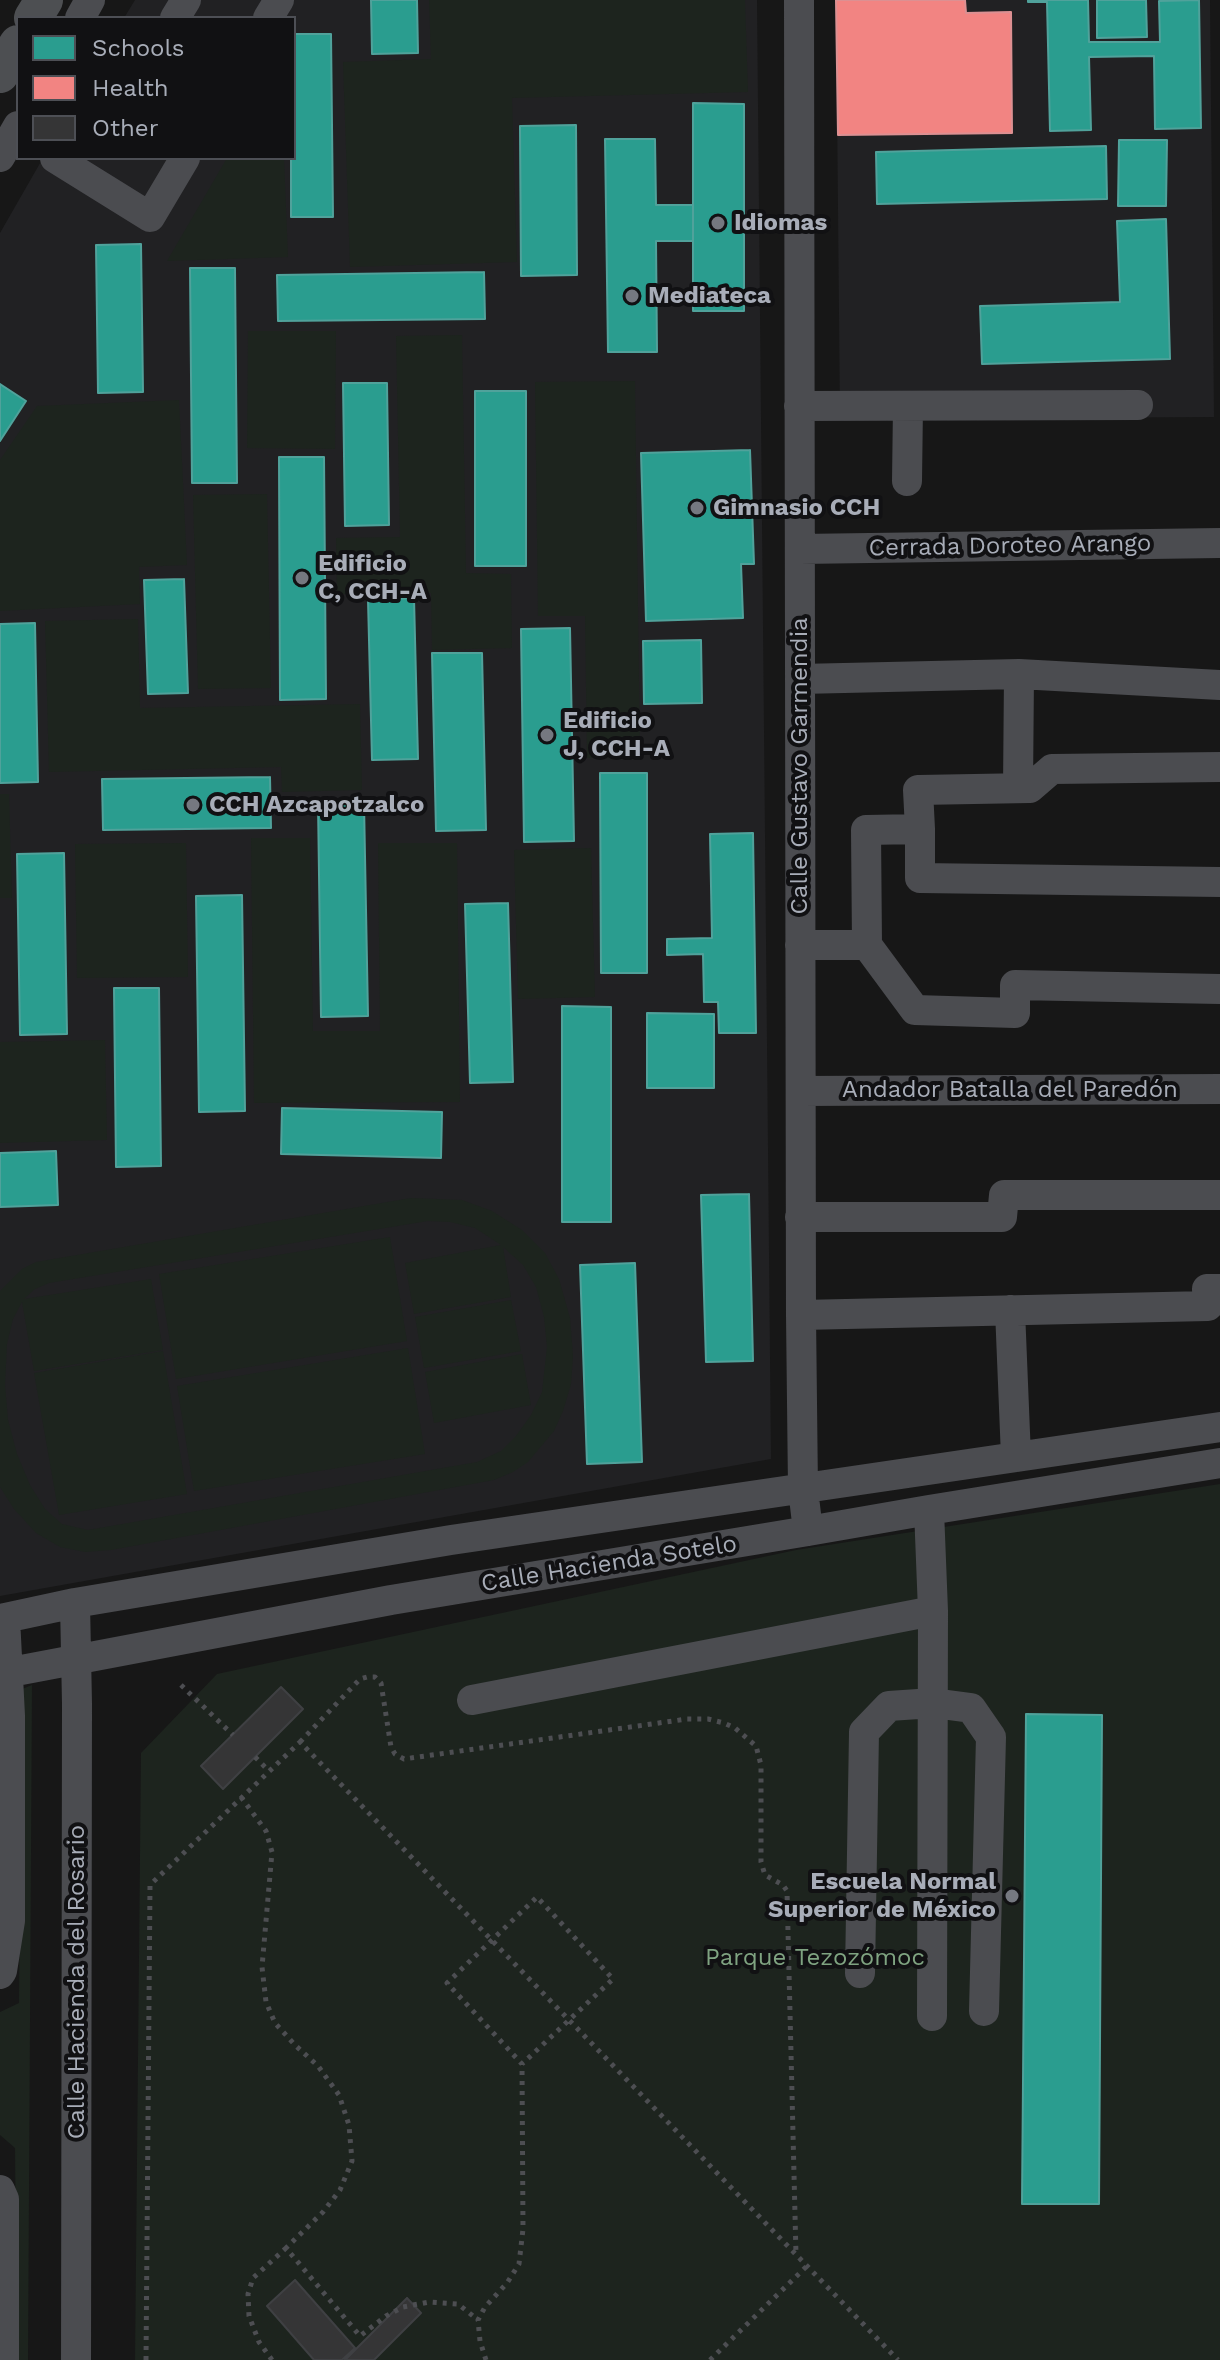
<!DOCTYPE html>
<meta charset="utf-8">
<style>
body{margin:0}
#map{position:relative;width:1220px;height:2360px;overflow:hidden;background:#171717;font-family:"Work Sans",sans-serif}
canvas{display:block}
.legend{position:absolute;left:16px;top:16px;width:280px;height:144px;box-sizing:border-box;background:#111113;border:2px solid #4d4f55;margin:0;padding:10px 14px;list-style:none;font-size:24px;color:#a8adb8}
.legend li{display:flex;align-items:center;gap:16px;height:40px}
.legend b{width:40px;border:2px solid #4d4f55}
</style>
<div id="map">
<canvas width="1220" height="2360"></canvas>
<ul class="legend">
<li><b style="height:22px;background:#2a9d8f"></b>Schools</li>
<li><b style="height:22px;background:#f28482"></b>Health</li>
<li><b style="height:22px;background:#353536"></b>Other</li>
</ul>
</div>
<script>
const context = document.querySelector('canvas').getContext('2d');
context.lineJoin = 'round';
function fill(path, color) { context.fillStyle = color; context.fill(path, 'evenodd'); }
const poly = rows => new Path2D(rows.map(r => 'M' + r).join(''));
function strokePath(path, color, width, dash) { context.strokeStyle = color; context.lineWidth = width; context.lineCap = dash ? 'butt' : 'round'; context.setLineDash(dash || []); context.stroke(path); }
function label(font, color, halo, rows, align = 'center') {
  context.font = font + ' "Work Sans",sans-serif'; context.lineWidth = 8; context.setLineDash([]); context.textBaseline = 'middle'; context.strokeStyle = halo; context.fillStyle = color; for (const [text, x, y, turn = 0] of rows) {
    context.save(); context.translate(x, y); context.rotate((+turn || 0) * Math.PI / 180); context.textAlign = isNaN(turn) ? turn : align; if (halo) context.strokeText(text, 0, 0); context.fillText(text, 0, 0); context.restore();
  }
}
fill(poly([
 [135,0,757,0,771,1459,0,1596,0,233,43,158,294,158,294,18,124,18],
 [836,0,1210,0,1214,417,840,419]
]), '#212123');
fill(poly([
 [429,0,745,0,748,92,512,98,517,262,350,267,343,62,431,59],
 [227,158,284,158,288,257,167,261],
 [248,331,336,331,335,449,247,448],
 [462,335,466,573,511,574,512,648,432,650,431,593,337,594,336,538,400,537,396,336],
 [635,381,640,757,587,758,585,616,538,616,535,382],
 [179,400,187,565,139,567,140,604,0,611,0,460,37,406],
 [267,494,271,688,198,689,193,495],
 [138,619,140,708,360,704,362,790,282,792,281,767,49,772,45,621],
 [0,794,9,794,12,898,0,898],
 [251,838,310,838,313,1031,380,1031,378,843,457,843,460,1102,254,1103],
 [186,843,188,977,77,978,75,844],
 [591,848,595,997,518,999,514,850],
 [105,1040,107,1140,0,1143,0,1042],
 [411,1198,462,1200,492,1211,522,1230,545,1253,559,1279,570,1318,573,1356,571,1384,563,1411,554,1431,528,1462,513,1472,494,1480,111,1550,85,1552,60,1547,36,1533,14,1509,0,1487,0,1291,22,1269,36,1262],
 [428,1221,450,1222,475,1228,501,1245,405,1263,414,1314,511,1297,503,1247,523,1265,536,1287,544,1317,547,1347,542,1392,531,1415,516,1436,501,1451,477,1462,88,1530,62,1524,45,1509,30,1485,17,1454,8,1420,5,1385,7,1344,13,1319,22,1302,34,1371,163,1350,151,1279,24,1299,35,1289,49,1283],
 [390,1237,407,1341,176,1379,159,1274],
 [511,1300,521,1351,424,1368,415,1317],
 [408,1348,425,1454,194,1491,177,1386],
 [163,1351,187,1494,59,1515,34,1373],
 [522,1354,531,1405,434,1423,425,1372],
 [1220,1484,1220,2360,135,2360,141,1753,217,1674,796,1550],
 [32,1685,28,2360,17,2360,15,2148,0,2135,0,2012,19,2003,22,1689]
]), '#1d241e');
const schools = poly([
 [371,0,417,0,418,53,372,54,371,0],
 [1028,0,1088,0,1089,42,1160,42,1159,1,1199,0,1201,128,1155,129,1154,56,1089,57,1091,130,1050,131,1047,2,1028,2,1028,0],
 [1097,0,1146,0,1147,37,1097,38,1097,0],
 [294,34,331,34,333,217,291,217,291,158,294,158,294,34],
 [693,103,744,104,744,311,693,311,693,103],
 [576,125,577,275,521,276,520,126,576,125],
 [605,139,655,139,656,205,693,205,693,241,656,241,657,352,608,352,605,139],
 [1119,140,1167,140,1166,206,1118,206,1119,140],
 [1106,146,1107,199,877,204,876,152,1106,146],
 [1166,219,1170,359,982,364,980,306,1120,302,1117,221,1166,219],
 [141,244,143,392,98,393,96,245,141,244],
 [190,268,235,268,237,483,192,483,190,268],
 [484,272,485,319,278,321,277,275,484,272],
 [343,383,387,383,389,525,345,526,343,383],
 [0,384,26,401,0,441,0,384],
 [475,391,526,391,526,566,475,566,475,391],
 [750,450,754,564,741,564,743,618,646,621,641,453,750,450],
 [279,457,324,457,326,699,280,700,279,457],
 [184,579,188,693,148,694,144,580,184,579],
 [414,598,418,759,372,760,368,600,414,598],
 [35,623,38,782,0,783,0,624,35,623],
 [570,628,574,841,524,842,521,629,570,628],
 [701,640,702,703,644,704,643,641,701,640],
 [432,653,482,653,486,830,436,831,432,653],
 [600,773,647,773,647,973,601,973,600,773],
 [270,777,271,828,103,830,102,779,270,777],
 [318,803,364,803,368,1016,321,1017,318,803],
 [753,833,756,1033,719,1033,718,1002,704,1002,703,954,667,955,667,939,712,938,710,834,753,833],
 [64,853,67,1034,20,1035,17,854,64,853],
 [242,895,245,1111,199,1112,196,896,242,895],
 [508,903,513,1082,470,1083,465,904,508,903],
 [114,988,159,988,161,1166,116,1167,114,988],
 [562,1006,611,1007,611,1222,562,1222,562,1006],
 [647,1013,714,1014,714,1088,647,1088,647,1013],
 [282,1108,442,1112,441,1158,281,1154,282,1108],
 [56,1151,58,1205,0,1207,0,1153,56,1151],
 [749,1194,753,1361,706,1362,701,1195,749,1194],
 [635,1263,642,1462,587,1464,580,1265,635,1263],
 [1026,1714,1102,1715,1099,2204,1022,2204,1026,1714]
]);
fill(schools, '#2a9d8f');
strokePath(schools, '#50a29b', 2);
const health = poly([
 [836,0,965,0,966,13,1011,12,1012,133,838,135,836,0]
]);
fill(health, '#f28482');
strokePath(health, '#dc9092', 2);
const building = poly([
 [281,1687,303,1709,223,1789,201,1766,281,1687],
 [295,2280,355,2348,342,2360,314,2360,267,2306,295,2280],
 [407,2298,421,2313,374,2360,345,2360,407,2298]
]);
fill(building, '#353536');
strokePath(building, '#3f4043', 2);
strokePath(poly([
 [181,1685,233,1735],
 [300,1742,360,1679,367,1677,375,1677,381,1683,391,1747,395,1754,404,1759,687,1719,708,1719,724,1723,735,1728,756,1746,761,1765,761,1862,765,1875,783,1885,787,1891,796,2255],
 [255,1757,269,1771],
 [241,1797,266,1831,272,1852,262,1967,266,2002,275,2023,295,2045,318,2066,339,2095,349,2125,352,2161,340,2190,323,2212,286,2248,360,2336,386,2316,403,2307,429,2302,458,2304,478,2320],
 [146,2360,150,1885,300,1742,898,2360],
 [272,2360,259,2342,249,2316,248,2294,253,2278,286,2248],
 [486,2360,480,2341,478,2320,485,2307,507,2283,519,2264,523,2229,522,2064,447,1983,537,1897,613,1979,522,2064],
 [710,2360,807,2266]
]), '#4d4e52', 5, [4, 6]);
strokePath(poly([
 [799,0,801,1315,803,1489,808,1531],
 [80,18,90,0],
 [175,18,186,0],
 [268,18,279,0],
 [0,157,18,126],
 [55,158,150,217,185,158],
 [799,406,1138,405],
 [907,481,908,406],
 [800,549,1220,543],
 [800,679,1019,674,1220,685],
 [1018,788,1019,674],
 [920,829,918,790,1030,788,1052,769,1220,767],
 [800,945,867,945],
 [867,945,866,830,920,829,920,878,1220,882],
 [867,945,915,1010,1015,1013,1015,985,1220,989],
 [801,1091,1220,1089],
 [800,1217,1002,1217,1004,1195,1220,1195],
 [1010,1310,1016,1457],
 [801,1315,1208,1306,1207,1289,1220,1289],
 [929,1510,933,1611,932,2016],
 [75,1603,77,1704,76,2360],
 [0,1619,75,1603,451,1540,1220,1427],
 [0,1674,391,1600,808,1531,929,1510,1220,1463],
 [472,1700,933,1611],
 [860,1973,864,1732,889,1706,933,1703,971,1708,991,1737,984,2011],
 [0,1974,2,1971,10,1921,10,1716,5,1618],
 [0,2190,4,2199,4,2360]
]), '#4b4c50', 30);
strokePath(poly([
 [33,18,44,0],
 [0,74,18,44]
]), '#4d4f52', 38);
for (const [x, y, r, color] of [
 [718,223,8,"#757880"],
 [632,296,8,"#757880"],
 [697,508,8,"#757880"],
 [302,578,8,"#757880"],
 [547,735,8,"#757880"],
 [193,805,8,"#757880"],
 [1012,1896,8,"#757880"]
]) { const dot = new Path2D(); dot.arc(x, y, r, 0, 2 * Math.PI); context.fillStyle = color; context.fill(dot); strokePath(dot, '#111113', 3); }
label('bold 24px', '#a8adb8', '#111113', [
 ["Idiomas",734,223],
 ["Mediateca",648,296],
 ["Gimnasio CCH",713,508],
 ["Edificio",318,564],
 ["C, CCH-A",318,592],
 ["Edificio",563,721],
 ["J, CCH-A",563,749],
 ["CCH Azcapotzalco",209,805],
 ["Escuela Normal",996,1882,"right"],
 ["Superior de México",996,1910,"right"]
], 'left');
label('24px', '#a8adb8', '#111113', [
 ["Cerrada Doroteo Arango",1010,546,-1],
 ["Calle Gustavo Garmendia",800,766,-90],
 ["Andador Batalla del Paredón",1010,1090],
 ["Calle Hacienda Sotelo",609,1564,-9],
 ["Calle Hacienda del Rosario",77,1982,-90]
]);
label('24px', '#7fa381', '#111113', [
 ["Parque Tezozómoc",815,1958]
]);
</script>
